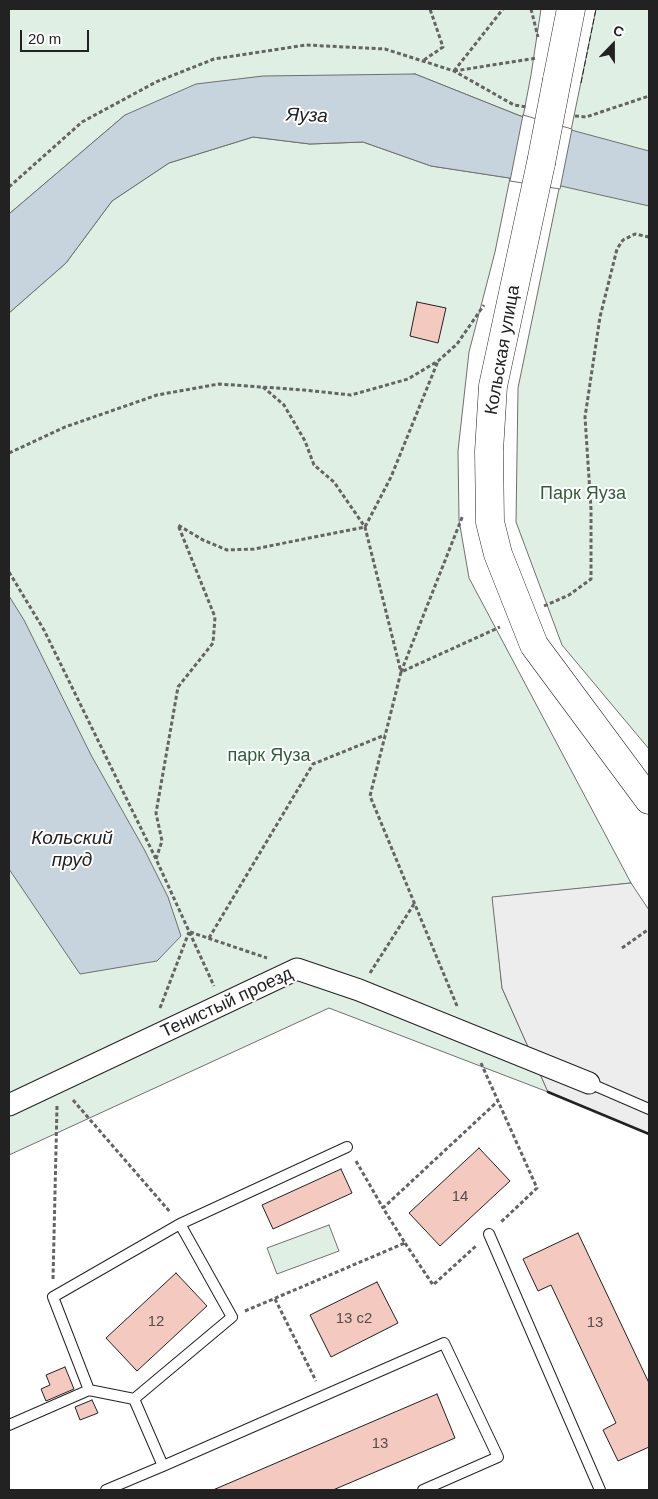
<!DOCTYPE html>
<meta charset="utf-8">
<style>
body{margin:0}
#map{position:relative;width:658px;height:1499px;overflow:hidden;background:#fff;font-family:Arial,sans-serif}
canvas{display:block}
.frame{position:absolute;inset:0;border:10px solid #222;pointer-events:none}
.north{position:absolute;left:588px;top:20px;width:50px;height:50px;-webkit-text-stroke:4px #fff;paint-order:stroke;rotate:22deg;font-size:14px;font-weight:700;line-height:20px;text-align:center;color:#222}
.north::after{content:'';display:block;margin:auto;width:18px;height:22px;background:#222;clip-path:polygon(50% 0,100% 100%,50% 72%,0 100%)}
.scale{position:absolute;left:20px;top:30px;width:69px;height:22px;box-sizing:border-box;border:2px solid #222;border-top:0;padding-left:6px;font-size:15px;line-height:18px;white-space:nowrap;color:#222;-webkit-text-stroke:4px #fff;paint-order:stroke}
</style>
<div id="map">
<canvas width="658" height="1499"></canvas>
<div class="frame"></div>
<div class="north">С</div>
<div class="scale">20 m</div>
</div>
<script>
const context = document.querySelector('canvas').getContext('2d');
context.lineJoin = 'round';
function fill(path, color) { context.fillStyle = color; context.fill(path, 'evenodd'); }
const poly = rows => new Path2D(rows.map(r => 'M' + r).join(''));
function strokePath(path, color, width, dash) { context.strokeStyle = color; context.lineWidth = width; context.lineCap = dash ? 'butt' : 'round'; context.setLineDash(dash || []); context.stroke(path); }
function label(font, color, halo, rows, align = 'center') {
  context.font = font + ' Arial,sans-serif'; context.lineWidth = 4; context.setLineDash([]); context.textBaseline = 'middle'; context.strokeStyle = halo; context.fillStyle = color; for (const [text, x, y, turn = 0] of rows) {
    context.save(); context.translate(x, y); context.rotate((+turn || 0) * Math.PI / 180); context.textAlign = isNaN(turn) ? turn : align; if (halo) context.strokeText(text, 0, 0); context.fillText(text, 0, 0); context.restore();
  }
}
const green = poly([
 [9,9,541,9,531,75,523,117,415,74,125,115,9,214,9,9],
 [596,9,649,9,649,749,562,645,516,522,518,388,596,9],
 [253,137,310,144,363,142,431,166,510,178,495,252,469,352,458,451,459,520,469,578,631,883,493,898,502,988,548,1092,329,1008,9,1155,9,313,66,263,112,201,169,163,253,137],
 [329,1225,339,1251,277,1274,267,1248,329,1225]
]);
fill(green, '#e0efe3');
strokePath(green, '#6f6f6f', 1);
const parking = poly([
 [631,883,649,910,649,1134,548,1092,502,988,492,897,631,883]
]);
fill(parking, '#ededed');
strokePath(parking, '#6f6f6f', 1);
const water = poly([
 [415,74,523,117,649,151,649,206,561,186,431,166,363,142,310,144,253,137,169,163,112,201,66,263,9,313,9,214,125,115,196,84,263,76,415,74],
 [9,596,24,620,91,755,144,849,168,897,181,936,157,961,80,974,9,869,9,596]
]);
fill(water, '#c7d3dd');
strokePath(water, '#6f6f6f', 1);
const pier = poly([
 [523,115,572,129,560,189,510,181,523,115]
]);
fill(pier, '#fff');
strokePath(pier, '#6f6f6f', 1);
const building = poly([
 [417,302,446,308,438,343,410,336,417,302],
 [479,1148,510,1181,440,1246,409,1213,479,1148],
 [341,1169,352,1193,273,1229,262,1205,341,1169],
 [578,1233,649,1383,649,1447,618,1461,603,1430,616,1423,551,1285,538,1291,523,1259,578,1233],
 [176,1273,207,1306,137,1371,106,1338,176,1273],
 [377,1282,398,1323,331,1357,310,1315,377,1282],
 [65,1367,74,1389,46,1401,41,1389,50,1385,46,1375,65,1367],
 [437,1394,455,1438,333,1490,213,1490,437,1394],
 [92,1400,98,1413,80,1420,75,1407,92,1400]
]);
fill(building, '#f3c9c0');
strokePath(building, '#222', 1);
const lane = poly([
 [589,1083,649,1109],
 [180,1224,347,1147],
 [489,1234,600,1490],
 [89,1390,53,1297,180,1224,232,1317,134,1399],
 [9,1425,89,1390,134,1399,163,1466,106,1490],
 [163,1466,444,1343,498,1457,423,1490]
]);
const street = poly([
 [9,1105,297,969,359,990,589,1083]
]);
const secondary = poly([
 [557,80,571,9],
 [541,163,493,386,489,451,490,522,498,554,534,645,649,800]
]);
strokePath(lane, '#222', 12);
strokePath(street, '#222', 23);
strokePath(secondary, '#222', 29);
strokePath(poly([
 [531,9,538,37],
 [424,60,443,47,430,9],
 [454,71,537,58],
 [454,71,503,9],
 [575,116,586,117,649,96],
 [9,187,82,122,156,82,214,59,306,45,385,49,454,71,514,105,527,107],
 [263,387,284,405,305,441,314,465,334,482,365,527,401,672],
 [9,453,65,427,157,395,219,384,304,390,351,395,408,379,438,361,457,344,484,305],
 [9,572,44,630,156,859,214,986],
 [544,606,569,595,591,579,591,509,585,417,600,317,617,249,623,240,635,234,649,237],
 [401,672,463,515],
 [156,859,162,841,156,813,178,687,213,643,215,617,178,525,203,540,227,550,254,549,365,527,391,477,438,361],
 [190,932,267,958],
 [209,938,313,764,385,735],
 [622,948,649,929],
 [370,973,414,904],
 [457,1006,370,796,401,672,500,627],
 [160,1008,189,932],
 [481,1063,537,1188,500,1223],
 [73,1100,170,1212],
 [356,1161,383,1208],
 [405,1243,433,1285,477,1245],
 [53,1279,57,1106],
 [275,1299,316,1381],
 [245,1311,405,1243,383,1208,498,1101]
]), '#646464', 3, [4, 2.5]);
strokePath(lane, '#fff', 10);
strokePath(street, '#fff', 21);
strokePath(secondary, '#fff', 28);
const secondaryBridge = poly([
 [541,163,557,80]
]);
strokePath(secondaryBridge, '#222', 29, []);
strokePath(secondaryBridge, '#fff', 28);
strokePath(poly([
 [581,83,596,9]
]), '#222', 1, [6, 2.5]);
strokePath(poly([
 [548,1092,649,1134]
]), '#222', 2.5);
label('15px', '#564c4a', null, [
 ["14",460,1197],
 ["13 с2",354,1319],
 ["12",156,1322],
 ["13",595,1323],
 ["13",380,1444]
]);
label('18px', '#222', '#fff', [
 ["Кольская улица",503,350,-80],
 ["Тенистый проезд",227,1003,-25]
]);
label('18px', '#2f5e38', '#fff', [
 ["Парк Яуза",583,494],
 ["парк Яуза",269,756]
]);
label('italic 19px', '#222', '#fff', [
 ["Яуза",307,116,2],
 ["Кольский",72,839],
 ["пруд",72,861]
]);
</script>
